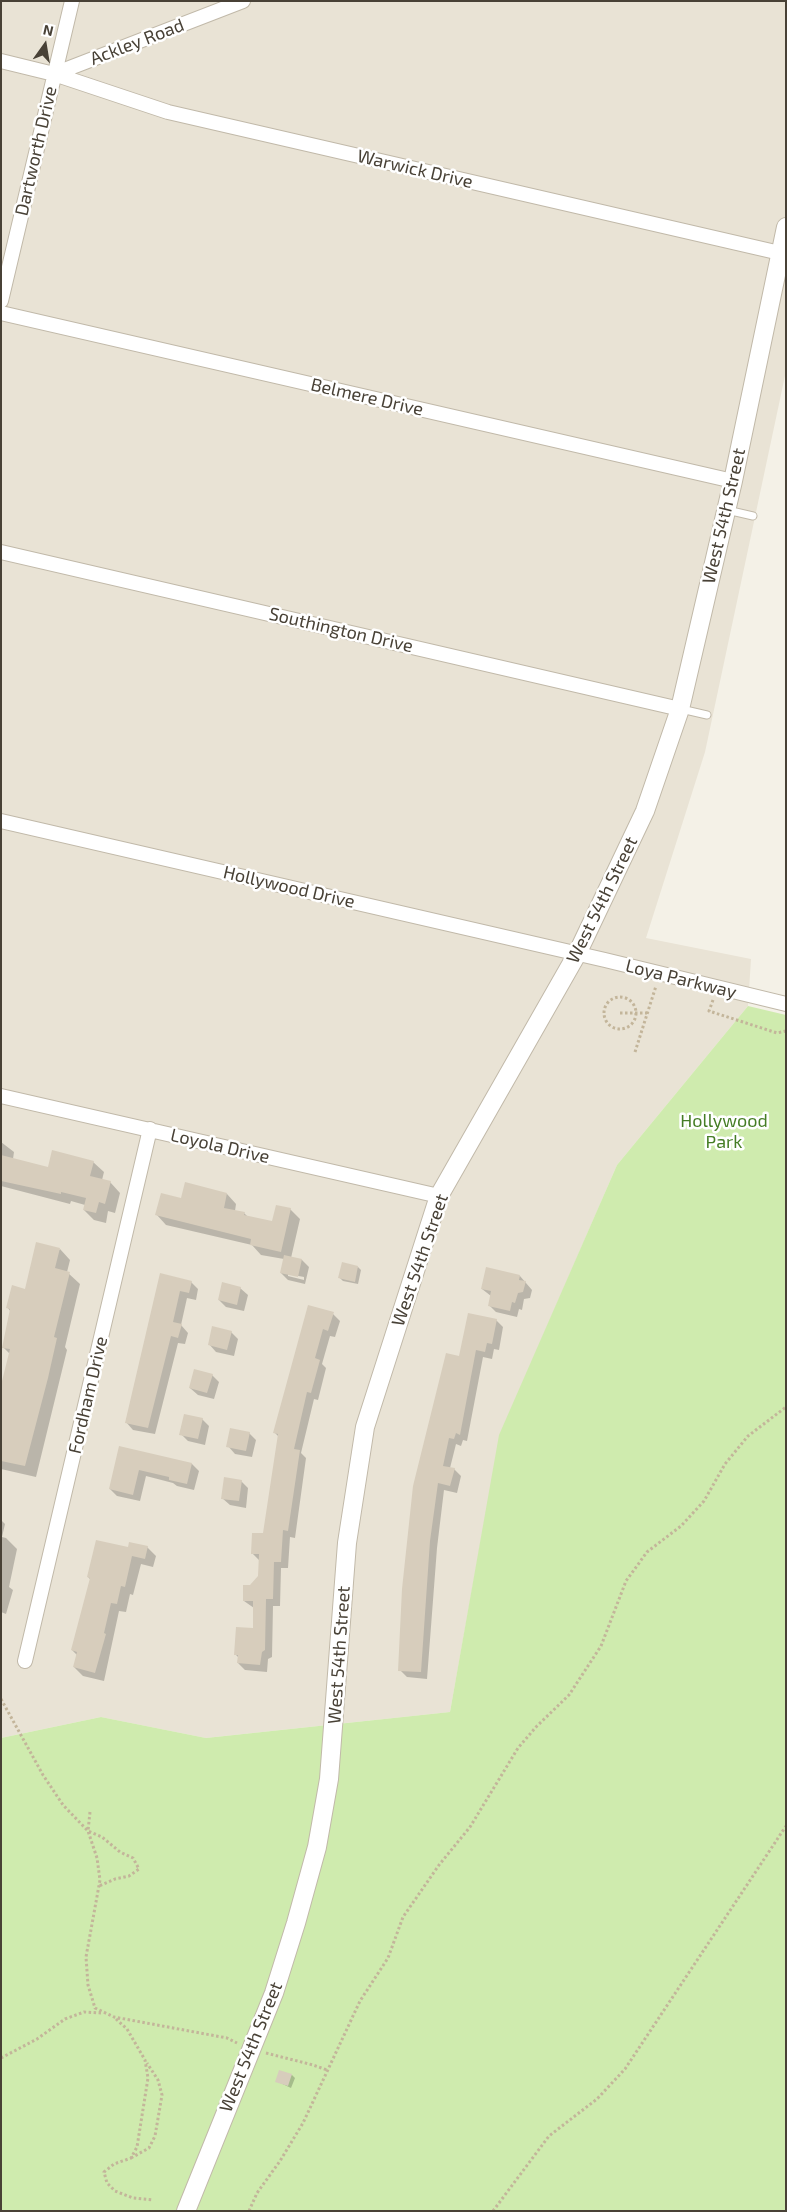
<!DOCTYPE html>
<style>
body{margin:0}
#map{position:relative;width:787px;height:2212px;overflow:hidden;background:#f4f1e7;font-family:"Exo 2",sans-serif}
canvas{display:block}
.frame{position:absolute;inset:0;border:2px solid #484136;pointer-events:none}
.north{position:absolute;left:20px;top:20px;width:50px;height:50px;-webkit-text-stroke:4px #fff;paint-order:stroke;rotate:13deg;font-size:14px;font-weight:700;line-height:20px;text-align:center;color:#484136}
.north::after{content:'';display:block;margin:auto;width:18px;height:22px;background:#484136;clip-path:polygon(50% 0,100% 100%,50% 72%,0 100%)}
</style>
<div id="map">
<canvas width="787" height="2212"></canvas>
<div class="frame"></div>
<div class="north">N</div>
</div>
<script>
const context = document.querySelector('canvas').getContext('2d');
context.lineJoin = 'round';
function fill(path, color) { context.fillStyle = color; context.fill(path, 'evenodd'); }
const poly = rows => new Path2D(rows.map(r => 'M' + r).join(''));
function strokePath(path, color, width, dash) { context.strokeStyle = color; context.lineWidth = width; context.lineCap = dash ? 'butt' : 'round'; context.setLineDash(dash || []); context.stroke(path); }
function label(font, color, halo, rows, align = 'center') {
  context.font = font + ' "Exo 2",sans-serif'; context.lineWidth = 5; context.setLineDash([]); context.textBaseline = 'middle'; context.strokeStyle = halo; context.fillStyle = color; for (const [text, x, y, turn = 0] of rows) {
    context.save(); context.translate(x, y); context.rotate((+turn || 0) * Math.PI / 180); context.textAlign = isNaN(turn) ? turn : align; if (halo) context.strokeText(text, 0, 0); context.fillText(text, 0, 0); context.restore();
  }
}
fill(poly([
 [1,1,786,1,786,371,705,752,646,938,751,959,748,1006,617,1165,500,1435,450,1712,206,1738,101,1717,1,1738]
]), '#e9e3d5');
fill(poly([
 [748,1006,786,1015,786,2211,1,2211,1,1738,101,1717,206,1738,450,1712,499,1435,617,1165]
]), '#cfebae');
fill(poly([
 [1,1142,14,1152,13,1159,49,1169,93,1162,104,1172,102,1180,110,1182,120,1193,115,1213,108,1211,106,1223,94,1220,84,1210,85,1205,71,1201,70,1204,1,1186],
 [227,1194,236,1204,235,1211,244,1213,248,1217,273,1222,290,1209,300,1219,291,1258,302,1260,309,1267,305,1284,288,1280,281,1273,284,1259,261,1255,252,1245,166,1225,157,1215,182,1199],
 [288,1274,304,1277,304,1280,288,1276],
 [60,1249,70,1260,67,1272,80,1284,65,1347,67,1350,36,1477,1,1469,1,1391,10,1354,3,1347,11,1312,7,1307,26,1291],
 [358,1267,361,1270,358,1284,343,1281,340,1278],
 [161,1275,191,1282,198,1289,196,1300,187,1298,181,1325,188,1333,185,1344,178,1343,155,1434,133,1430,126,1422],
 [520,1276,532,1290,530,1298,524,1299,522,1310,519,1309,517,1317,496,1312,489,1305,491,1296,482,1289],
 [240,1288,248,1295,244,1311,226,1307,219,1300],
 [309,1307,333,1314,340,1321,335,1337,330,1336,322,1364,326,1368,318,1400,314,1399,301,1453,306,1458,295,1538,290,1537,288,1568,281,1568,280,1606,273,1606,272,1657,268,1659,267,1672,245,1670,238,1663,239,1658,235,1654,254,1630,254,1608,244,1601,250,1587,260,1576,259,1560,252,1553,264,1535,279,1437,275,1433],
 [496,1320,503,1327,499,1350,494,1349,492,1359,483,1357,467,1441,463,1440,461,1446,456,1444,450,1468,454,1469,461,1476,457,1493,444,1490,437,1548,427,1679,407,1677,400,1670,460,1357],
 [231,1332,238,1339,234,1356,216,1352,209,1344],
 [212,1375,219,1382,214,1399,198,1395,190,1388],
 [202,1419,209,1426,205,1445,188,1441,181,1434],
 [249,1433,256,1440,252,1457,235,1454,228,1446],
 [120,1448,192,1464,199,1471,194,1490,177,1486,173,1483,146,1476,140,1501,117,1496,110,1489],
 [241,1481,248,1488,246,1508,230,1505,222,1498],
 [1,1520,5,1524,2,1537,6,1538,17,1549,9,1587,13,1590,6,1614,1,1612],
 [147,1547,156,1556,153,1567,141,1564,133,1595,130,1594,126,1612,119,1611,104,1681,83,1676,74,1667,77,1655,72,1650,91,1580,88,1577,129,1549],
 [292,2075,295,2078,291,2088,276,2081]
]), '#0003');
fill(poly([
 [52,1150,94,1161,90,1176,111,1181,105,1204,99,1202,96,1213,83,1210,86,1198,61,1192,61,1194,1,1181,1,1155,48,1167],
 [185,1182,227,1193,224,1208,245,1212,244,1215,272,1221,276,1205,291,1208,281,1252,250,1245,251,1239,155,1215,161,1193,181,1198],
 [36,1242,60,1248,55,1268,70,1272,54,1337,57,1338,48,1378,25,1466,1,1461,1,1385,10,1349,2,1348,10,1309,6,1308,12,1285,25,1289],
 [284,1255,302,1259,298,1277,280,1273],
 [342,1262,358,1266,355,1282,338,1278],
 [486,1267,520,1275,519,1280,526,1281,523,1292,518,1293,515,1303,512,1302,510,1311,488,1306,491,1291,481,1289],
 [160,1273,192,1281,189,1293,180,1291,173,1322,182,1324,178,1338,171,1336,148,1428,125,1423],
 [222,1282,241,1287,237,1305,218,1300],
 [308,1305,334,1312,328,1331,323,1329,315,1358,320,1360,311,1393,307,1392,294,1449,300,1450,288,1531,283,1530,281,1562,274,1562,273,1599,266,1599,265,1650,262,1652,260,1665,237,1663,238,1655,234,1655,236,1627,253,1628,253,1601,243,1601,243,1585,250,1585,258,1576,259,1554,251,1554,252,1533,263,1533,278,1434,273,1433],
 [468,1313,497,1319,492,1344,487,1343,485,1352,476,1350,460,1435,456,1433,454,1439,449,1438,443,1466,455,1468,450,1486,438,1483,430,1541,421,1672,398,1671,402,1589,413,1486,446,1353,459,1356],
 [212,1326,232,1331,227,1350,208,1345],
 [194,1369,213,1374,207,1393,189,1388],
 [184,1414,203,1418,198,1439,179,1435],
 [230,1428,250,1432,246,1451,226,1447],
 [119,1446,192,1463,187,1484,169,1480,169,1477,139,1470,133,1495,109,1489],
 [224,1477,242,1480,239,1501,221,1499],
 [96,1540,128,1547,129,1542,148,1546,145,1559,132,1556,125,1587,121,1586,117,1604,111,1603,104,1633,106,1634,95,1673,73,1667,77,1652,71,1650,90,1578,87,1577],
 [279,2070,292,2074,288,2086,275,2082]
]), '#d7cdbc');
const service = poly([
 [727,510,753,516],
 [681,709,707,715]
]);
const minor = poly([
 [1,61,54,74,243,1],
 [54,74,168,112,780,253],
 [1,301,72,1],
 [1,313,733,481],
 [1,552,680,709],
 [1,821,605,960,786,1004],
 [1,1096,439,1196],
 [25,1661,150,1129]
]);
const tertiary = poly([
 [186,2211,274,1993,296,1923,317,1847,329,1779,347,1543,365,1427,439,1196,577,954,645,811,680,709,733,481,786,227]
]);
strokePath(service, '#c1b9a9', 9);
strokePath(minor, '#c1b9a9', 16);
strokePath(tertiary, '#c1b9a9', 20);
strokePath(poly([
 '604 1013a16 16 0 1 1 32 0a16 16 0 1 1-32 0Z',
 [713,1000,709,1011,777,1033,786,1031],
 [620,1013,647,1013],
 [635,1052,656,986],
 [1,1699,43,1775,63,1805,88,1831,102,1837,120,1852,133,1858,139,1869,129,1876,115,1879,99,1886],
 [90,1812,88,1831,97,1858,100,1880,86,1957,88,1985,95,2008,114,2017,227,2038,237,2043],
 [116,2019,127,2029,145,2060,148,2078,137,2147,131,2158,114,2164,104,2172,107,2183,115,2191,133,2198,153,2200],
 [266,2053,313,2065,327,2070],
 [1,2058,37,2039,65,2019,84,2012,101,2013],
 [131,2158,149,2148,155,2136,162,2095,158,2080,147,2063],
 [249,2211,257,2193,280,2161,303,2123,360,2001,388,1958,403,1917,439,1865,470,1827,518,1748,536,1727,569,1695,601,1646,626,1581,647,1552,681,1526,704,1501,725,1464,748,1436,786,1407],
 [493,2211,549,2136,597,2099,625,2069,786,1826]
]), '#c3b59a', 3, [2.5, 2.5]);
strokePath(service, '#fff', 7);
strokePath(minor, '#fff', 14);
strokePath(tertiary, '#fff', 18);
label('18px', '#484136', '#fff', [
 ["Ackley Road",137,42,-21],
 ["Dartworth Drive",36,151,-77],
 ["Warwick Drive",415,169,13],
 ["Belmere Drive",367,397,13],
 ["West 54th Street",724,516,-77],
 ["Southington Drive",341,630,13],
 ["Hollywood Drive",289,887,13],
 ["West 54th Street",602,900,-64],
 ["Loya Parkway",681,979,14],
 ["Loyola Drive",220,1146,13],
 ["West 54th Street",420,1260,-71],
 ["Fordham Drive",88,1395,-77],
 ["West 54th Street",339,1655,-86],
 ["West 54th Street",251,2047,-68]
]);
label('18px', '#457d25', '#fff', [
 ["Hollywood",724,1121],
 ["Park",724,1142]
]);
</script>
